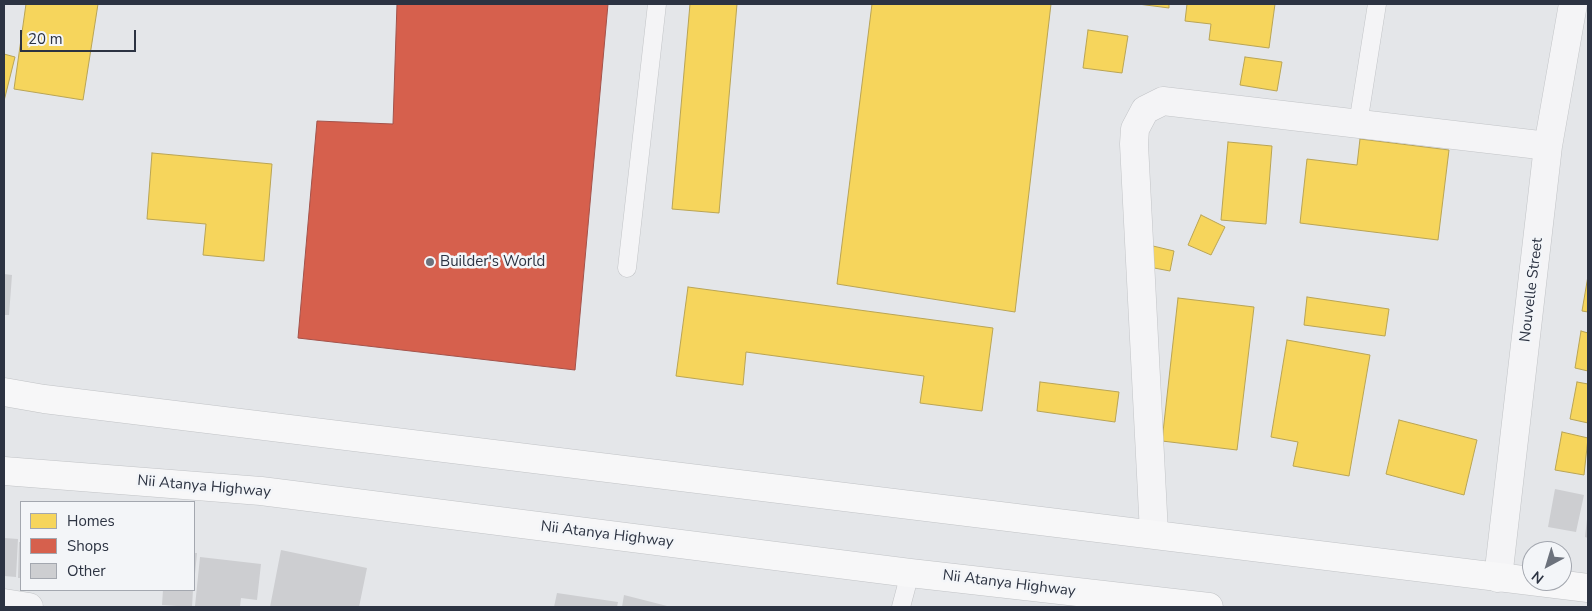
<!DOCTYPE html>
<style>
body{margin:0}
#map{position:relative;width:1592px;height:611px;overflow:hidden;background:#e4e6e9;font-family:"Nunito Sans",sans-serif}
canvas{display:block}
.frame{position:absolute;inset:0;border:5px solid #2c3342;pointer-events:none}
.legend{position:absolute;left:20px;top:501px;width:175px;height:90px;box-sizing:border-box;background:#f3f5f8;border:1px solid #a3a7af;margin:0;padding:6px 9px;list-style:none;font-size:15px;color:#2c3342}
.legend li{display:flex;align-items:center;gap:10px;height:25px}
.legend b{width:25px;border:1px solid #a3a7af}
.north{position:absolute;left:1522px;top:541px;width:50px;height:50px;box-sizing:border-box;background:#f3f5f8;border:1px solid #a3a7af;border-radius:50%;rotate:219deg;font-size:14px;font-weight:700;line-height:20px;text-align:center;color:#2c3342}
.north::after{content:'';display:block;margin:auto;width:18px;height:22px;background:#6c727c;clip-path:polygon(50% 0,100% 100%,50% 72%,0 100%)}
.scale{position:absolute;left:20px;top:30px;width:116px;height:22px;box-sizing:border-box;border:2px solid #2c3342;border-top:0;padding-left:6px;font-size:15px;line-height:18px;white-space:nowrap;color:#2c3342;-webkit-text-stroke:4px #f3f5f8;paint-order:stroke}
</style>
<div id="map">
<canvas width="1592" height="611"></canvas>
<div class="frame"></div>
<ul class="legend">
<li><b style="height:14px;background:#f6d55c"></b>Homes</li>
<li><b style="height:14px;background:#d6604d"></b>Shops</li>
<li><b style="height:14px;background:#cdced1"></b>Other</li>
</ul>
<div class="north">N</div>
<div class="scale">20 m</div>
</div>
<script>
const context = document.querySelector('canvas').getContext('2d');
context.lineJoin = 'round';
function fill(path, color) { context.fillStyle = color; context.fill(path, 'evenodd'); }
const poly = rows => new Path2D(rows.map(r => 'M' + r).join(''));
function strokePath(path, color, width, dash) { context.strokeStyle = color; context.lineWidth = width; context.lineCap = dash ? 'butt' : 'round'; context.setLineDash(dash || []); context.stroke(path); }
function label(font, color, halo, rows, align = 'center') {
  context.font = font + ' "Nunito Sans",sans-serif'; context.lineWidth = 5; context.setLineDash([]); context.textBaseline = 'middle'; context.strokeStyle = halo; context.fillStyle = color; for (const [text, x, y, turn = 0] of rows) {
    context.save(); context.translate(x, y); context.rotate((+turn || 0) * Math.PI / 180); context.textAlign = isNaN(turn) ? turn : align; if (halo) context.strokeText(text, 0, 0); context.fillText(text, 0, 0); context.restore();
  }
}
const homes = poly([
 [26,4,98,4,83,100,14,89,26,4],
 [690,4,737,4,719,213,672,209,690,4],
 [872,4,1051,4,1015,312,837,284,872,4],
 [1138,4,1169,4,1169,8,1138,4],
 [1187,4,1275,4,1269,48,1209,40,1211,24,1185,21,1187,4],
 [1088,30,1128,36,1122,73,1083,68,1088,30],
 [4,54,15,57,4,101,4,54],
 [1245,57,1282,62,1277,91,1240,85,1245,57],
 [1360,139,1449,150,1438,240,1300,223,1307,159,1357,165,1360,139],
 [1228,142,1272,146,1266,224,1221,220,1228,142],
 [152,153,272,164,264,261,203,255,206,224,147,219,152,153],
 [1201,215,1225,227,1211,255,1188,245,1201,215],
 [1153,246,1174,251,1170,271,1149,267,1153,246],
 [1588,276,1588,312,1582,311,1588,276],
 [688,287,993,328,982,411,920,403,924,376,746,352,743,385,676,376,688,287],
 [1307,297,1389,309,1385,336,1304,325,1307,297],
 [1178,298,1254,307,1237,450,1162,441,1178,298],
 [1581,331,1588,333,1588,371,1575,368,1581,331],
 [1287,340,1370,355,1349,476,1293,466,1298,442,1271,437,1287,340],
 [1040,382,1119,392,1115,422,1037,411,1040,382],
 [1577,382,1588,384,1588,423,1570,419,1577,382],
 [1399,420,1477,440,1464,495,1386,474,1399,420],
 [1562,432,1588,438,1584,475,1555,470,1562,432]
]);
fill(homes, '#f6d55c');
strokePath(homes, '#b9a454', 1);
const shops = poly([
 [397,4,608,4,575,370,298,338,317,121,393,124,397,4]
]);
fill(shops, '#d6604d');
strokePath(shops, '#a3524a', 1);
fill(poly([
 [4,274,12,275,9,315,4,315],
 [1555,489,1584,495,1576,532,1548,527],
 [1587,519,1588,519,1588,538,1585,537],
 [4,538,18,539,16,577,4,576],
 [19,542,21,542,21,578,18,578],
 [281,550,367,568,359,607,270,607],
 [194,553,197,553,195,574,194,573],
 [200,557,261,564,257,600,241,598,240,607,195,606],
 [163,590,193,590,192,607,162,605],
 [557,593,618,602,617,607,554,607],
 [624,595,671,607,622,607]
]), '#cdced1');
const service = poly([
 [1358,124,1377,4],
 [627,268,657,4],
 [901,607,910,573]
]);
const minor = poly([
 [1154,533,1134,144,1135,129,1145,110,1163,101,1548,146],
 [1498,578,1548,146,1573,4],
 [4,603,29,607]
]);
const primary = poly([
 [4,392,44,399,1588,588],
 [4,471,261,491,910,573,1209,607]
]);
strokePath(service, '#c2c4c7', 19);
strokePath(minor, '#c2c4c7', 29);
strokePath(primary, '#c1c3c6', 29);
strokePath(service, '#f4f4f6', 18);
strokePath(minor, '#f4f4f6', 28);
strokePath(primary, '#f7f7f8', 28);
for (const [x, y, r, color] of [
 [430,262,5,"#6c727c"]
]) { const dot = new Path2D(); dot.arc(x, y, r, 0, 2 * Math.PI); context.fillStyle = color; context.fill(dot); strokePath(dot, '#f3f5f8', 2); }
label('15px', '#2c3342', '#f3f5f8', [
 ["Builder's World",440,262]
], 'left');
label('15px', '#2c3342', '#f3f5f8', [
 ["Nouvelle Street",1532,290,-83],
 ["Nii Atanya Highway",204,487,5],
 ["Nii Atanya Highway",607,535,7],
 ["Nii Atanya Highway",1009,584,7]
]);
</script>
